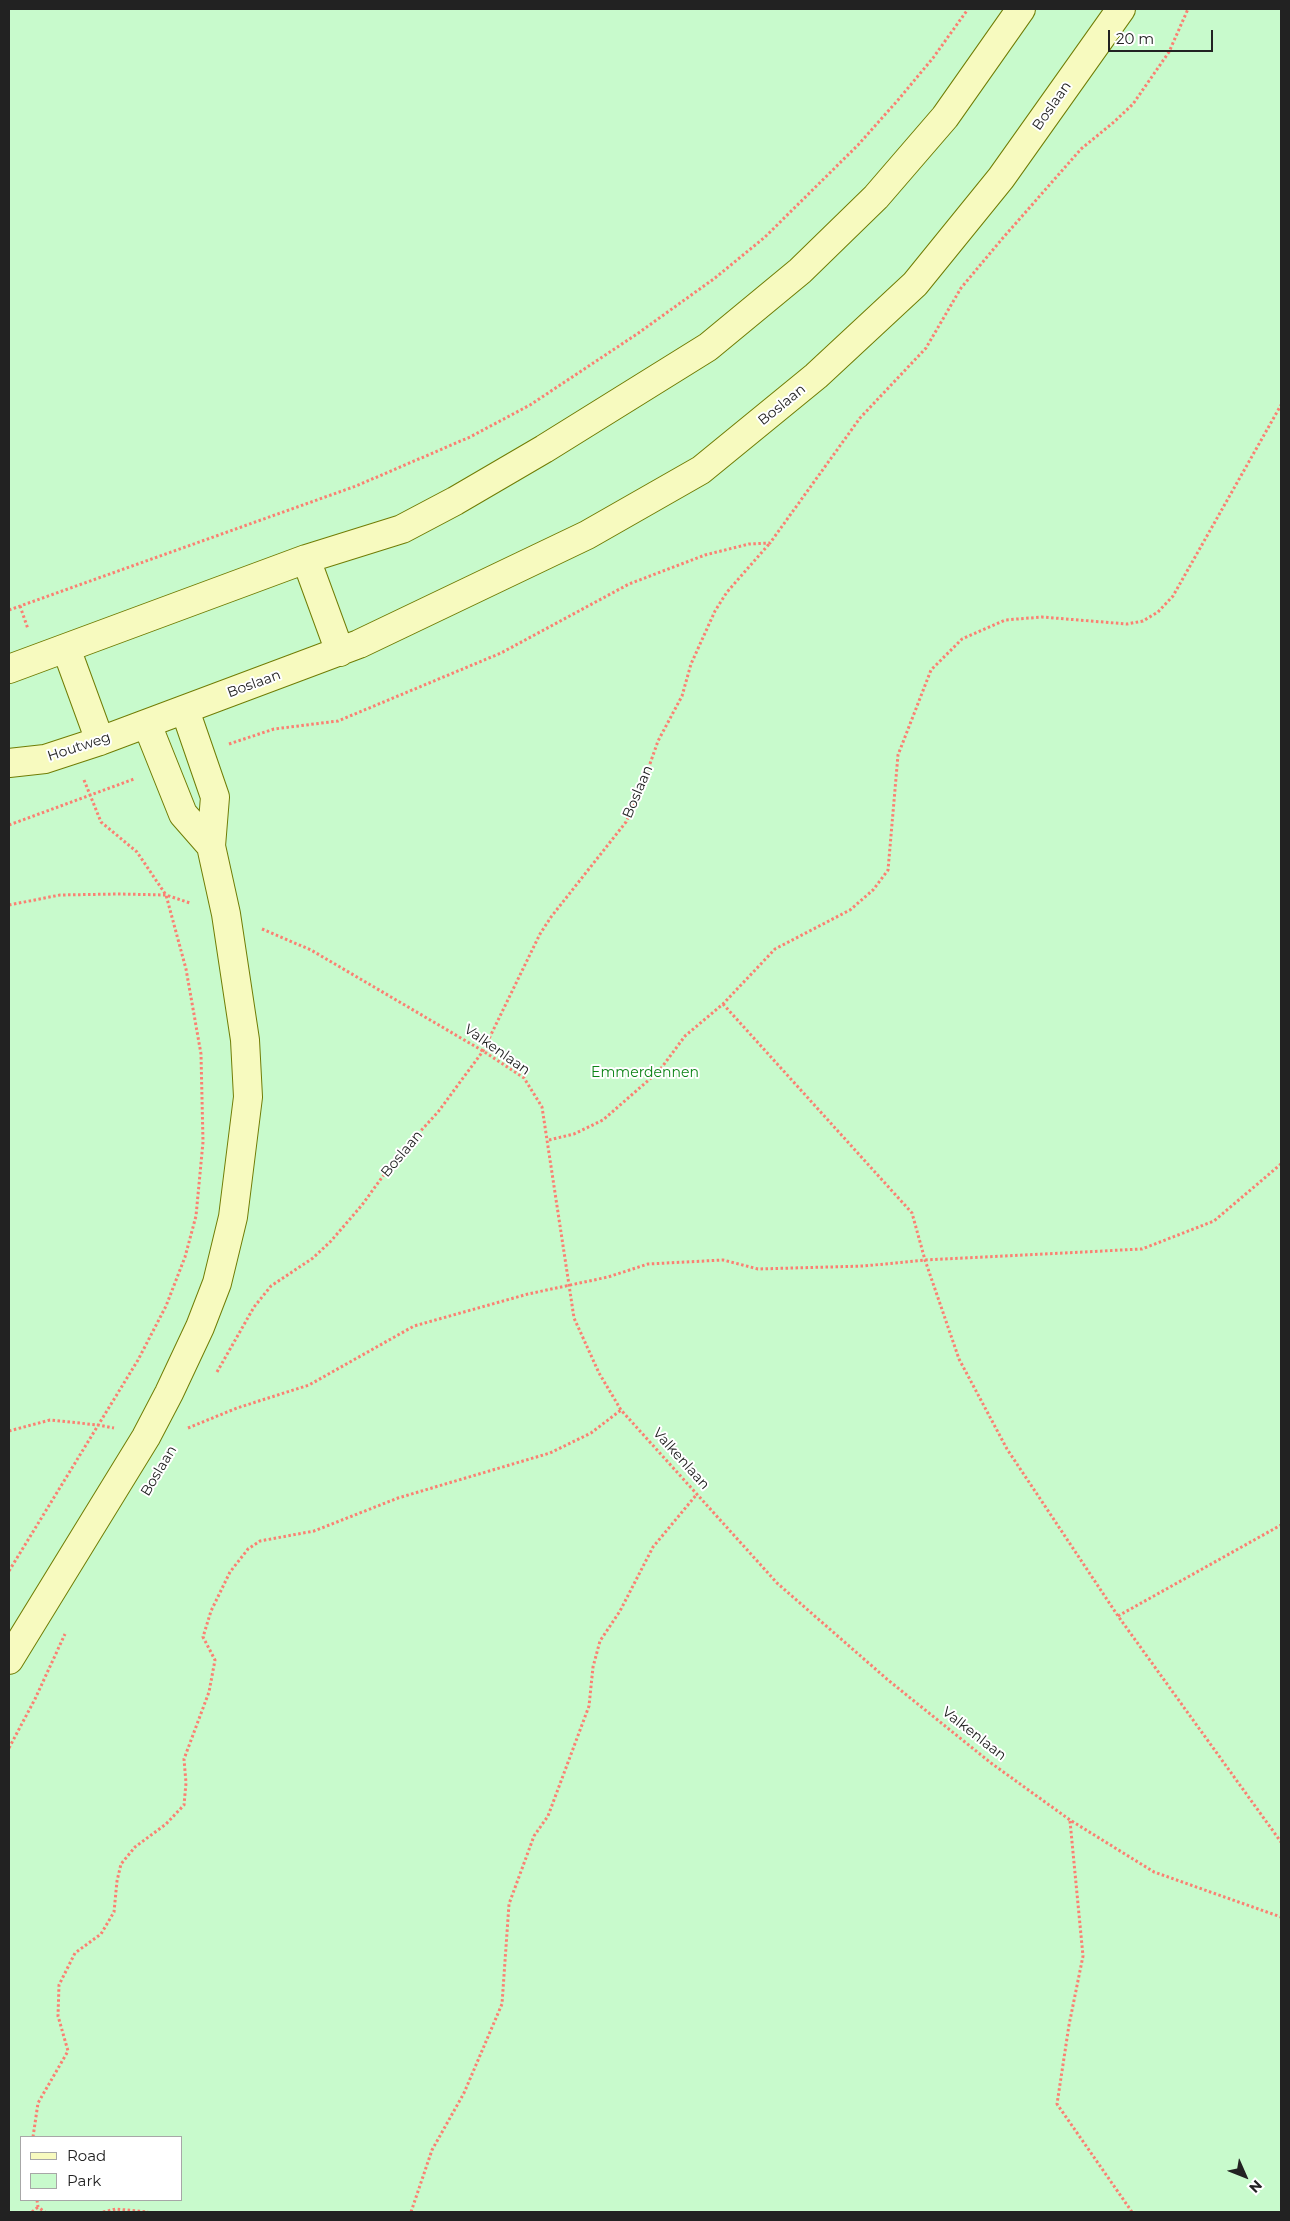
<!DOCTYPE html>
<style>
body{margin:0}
#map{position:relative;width:1290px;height:2221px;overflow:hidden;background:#f2efe9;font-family:Montserrat,sans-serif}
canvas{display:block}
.frame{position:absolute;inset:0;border:10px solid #222;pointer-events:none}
.legend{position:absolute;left:20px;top:2136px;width:162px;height:65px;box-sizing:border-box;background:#fff;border:1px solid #a7a7a7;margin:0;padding:6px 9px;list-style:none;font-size:15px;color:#222}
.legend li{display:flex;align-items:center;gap:10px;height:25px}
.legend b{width:25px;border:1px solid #a7a7a7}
.north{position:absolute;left:1220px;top:2151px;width:50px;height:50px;-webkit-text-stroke:4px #fff;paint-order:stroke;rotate:134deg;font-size:14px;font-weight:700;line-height:20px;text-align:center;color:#222}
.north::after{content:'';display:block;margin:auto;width:18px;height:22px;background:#222;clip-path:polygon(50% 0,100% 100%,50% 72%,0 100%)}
.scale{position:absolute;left:1108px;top:30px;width:105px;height:22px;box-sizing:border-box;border:2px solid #222;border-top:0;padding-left:6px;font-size:15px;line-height:18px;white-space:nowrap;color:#222;-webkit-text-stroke:4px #fff;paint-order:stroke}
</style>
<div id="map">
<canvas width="1290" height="2221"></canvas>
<div class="frame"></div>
<ul class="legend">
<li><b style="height:6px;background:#f7fabf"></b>Road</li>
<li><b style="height:14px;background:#c8facc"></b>Park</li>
</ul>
<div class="north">N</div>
<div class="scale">20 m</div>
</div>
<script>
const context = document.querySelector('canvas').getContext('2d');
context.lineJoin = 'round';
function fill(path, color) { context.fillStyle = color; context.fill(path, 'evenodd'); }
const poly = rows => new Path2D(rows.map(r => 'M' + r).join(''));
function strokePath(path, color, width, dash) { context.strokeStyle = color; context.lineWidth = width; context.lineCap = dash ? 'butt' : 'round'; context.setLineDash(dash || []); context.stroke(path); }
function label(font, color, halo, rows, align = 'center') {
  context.font = font + ' Montserrat,sans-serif'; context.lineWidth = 4; context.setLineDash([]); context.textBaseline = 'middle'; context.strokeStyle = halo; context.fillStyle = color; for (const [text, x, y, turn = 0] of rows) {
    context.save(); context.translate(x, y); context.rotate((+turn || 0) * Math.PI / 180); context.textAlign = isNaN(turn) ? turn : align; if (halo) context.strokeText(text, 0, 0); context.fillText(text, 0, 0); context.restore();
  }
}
fill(poly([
 [9,9,1281,9,1281,2212,9,2212],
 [21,2137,181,2137,181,2200,21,2200]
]), '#c8facc');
const secondary = poly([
 [306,559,340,652],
 [66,648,100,741],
 [9,669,306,559,402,529,455,501,544,449,708,347,800,271,876,197,945,117,1021,9],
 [147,724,183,814,211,846],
 [9,763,45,759,100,741,359,644,587,535,701,470,816,376,915,284,1001,178,1121,9],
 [9,1660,146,1437,169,1393,200,1327,217,1283,233,1217,248,1097,245,1040,226,914,211,846,215,797,185,710]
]);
strokePath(secondary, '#707d05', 30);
strokePath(poly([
 [20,606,28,629],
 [9,610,356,486,470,437,530,405,637,334,715,278,765,237,858,145,898,100,933,58,968,9],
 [229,744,274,729,338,721,501,653,629,584,705,555,749,544,770,543,860,418,926,348,961,288,1002,239,1081,149,1114,122,1133,104,1169,52,1188,9],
 [9,825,134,779],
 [9,905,60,895,119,894,166,895,190,903],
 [262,929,311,950,483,1051,524,1078,542,1107,574,1318,599,1373,621,1410,777,1583,888,1680,991,1763,1070,1820,1154,1872,1281,1917],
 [723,1004,912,1213,925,1260,959,1359,1007,1449,1118,1616,1281,1842],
 [549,1140,574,1134,603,1120,659,1071,685,1036,723,1004,775,949,850,910,873,890,888,870,898,755,931,670,962,639,1005,620,1042,617,1127,624,1143,621,1158,612,1173,596,1281,405],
 [217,1372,254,1307,271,1286,313,1258,331,1241,362,1205,396,1158,438,1112,483,1051,540,934,551,917,626,822,639,795,658,741,682,696,691,664,715,611,727,592,770,543],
 [188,1428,237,1408,309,1385,414,1326,528,1294,608,1277,648,1264,723,1260,758,1269,864,1266,925,1260,1142,1249,1214,1221,1281,1164],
 [9,1431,50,1420,98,1425,114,1428],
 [9,1571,138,1360,166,1306,185,1257,196,1216,203,1142,201,1054,186,969,166,895,137,852,101,822,84,780],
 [1118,1616,1281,1525],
 [9,1748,35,1699,65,1634],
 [1070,1821,1083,1956,1069,2025,1057,2104,1132,2212],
 [33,2137,38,2103,68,2051,58,2016,59,1985,75,1953,101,1934,114,1912,117,1881,121,1864,135,1847,166,1824,184,1805,186,1783,184,1759,209,1692,215,1660,203,1637,211,1611,230,1572,248,1549,260,1541,314,1531,398,1498,550,1453,591,1433,621,1410],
 [37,2200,38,2207,45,2212],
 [32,2212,38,2207],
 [103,2212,116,2209,148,2212],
 [411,2212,432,2150,464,2093,502,2004,509,1904,534,1836,548,1816,589,1706,593,1667,600,1641,620,1611,653,1547,697,1494]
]), '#fa8072', 3, [2.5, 2.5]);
strokePath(secondary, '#f7fabf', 28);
label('14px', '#222', '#fff', [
 ["Boslaan",1052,106,-55],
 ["Boslaan",782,405,-39],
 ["Boslaan",254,684,-20],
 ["Houtweg",79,747,-18],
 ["Boslaan",638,792,-67],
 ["Valkenlaan",497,1050,35],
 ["Boslaan",402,1154,-50],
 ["Valkenlaan",681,1459,48],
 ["Boslaan",159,1471,-59],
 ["Valkenlaan",974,1734,38]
]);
label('14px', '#0c8416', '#fff', [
 ["Emmerdennen",645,1073]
]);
</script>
